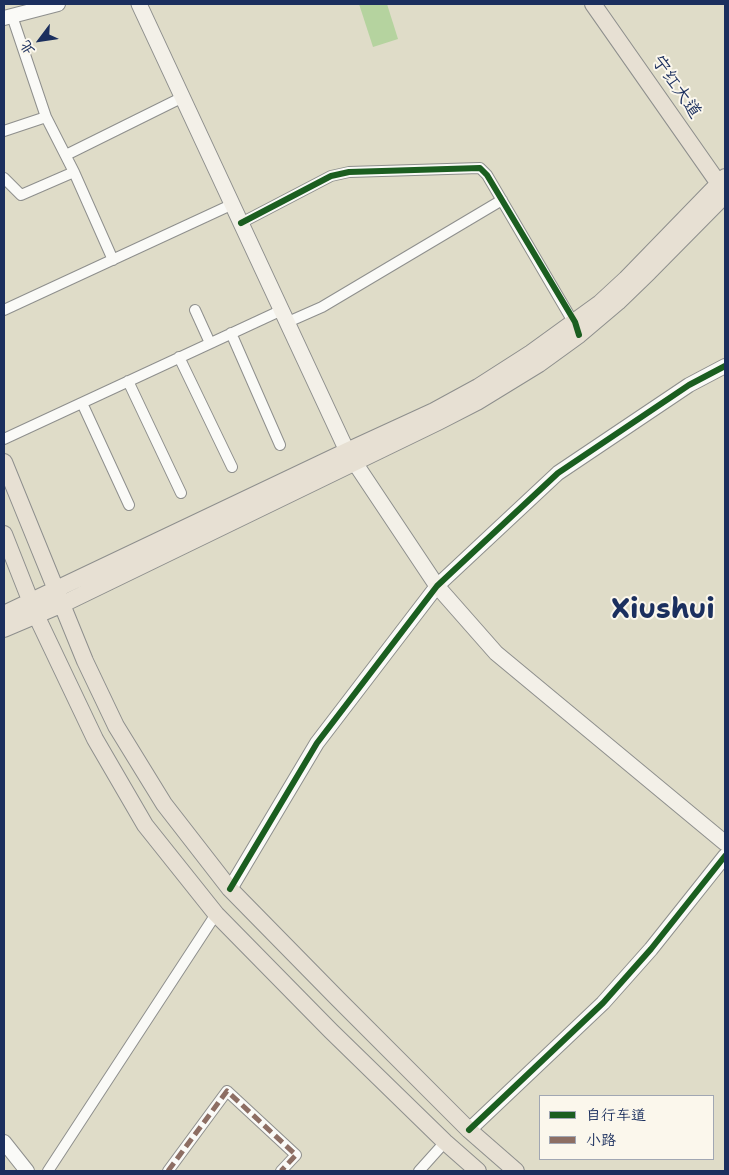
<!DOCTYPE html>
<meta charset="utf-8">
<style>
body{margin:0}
#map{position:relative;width:729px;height:1175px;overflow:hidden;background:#dfdcc8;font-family:"Shantell Sans","LXGW WenKai TC",sans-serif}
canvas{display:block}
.frame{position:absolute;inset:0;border:5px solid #1b2f5e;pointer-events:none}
.legend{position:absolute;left:539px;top:1095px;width:175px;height:65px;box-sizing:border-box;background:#fbf7ec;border:1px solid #a1a7b3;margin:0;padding:6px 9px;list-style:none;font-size:15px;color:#1b2f5e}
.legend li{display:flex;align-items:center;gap:10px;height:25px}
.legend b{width:25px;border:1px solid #a1a7b3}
.north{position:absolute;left:15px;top:15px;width:50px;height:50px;-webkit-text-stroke:4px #fbf7ec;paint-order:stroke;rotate:239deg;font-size:14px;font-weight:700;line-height:20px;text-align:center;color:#1b2f5e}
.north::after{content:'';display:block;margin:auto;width:18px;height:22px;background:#1b2f5e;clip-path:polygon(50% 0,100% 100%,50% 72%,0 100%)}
</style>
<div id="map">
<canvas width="729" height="1175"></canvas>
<div class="frame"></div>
<ul class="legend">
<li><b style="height:6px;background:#1b5e20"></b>自行车道</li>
<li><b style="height:6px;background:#8d6e63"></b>小路</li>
</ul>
<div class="north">北</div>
</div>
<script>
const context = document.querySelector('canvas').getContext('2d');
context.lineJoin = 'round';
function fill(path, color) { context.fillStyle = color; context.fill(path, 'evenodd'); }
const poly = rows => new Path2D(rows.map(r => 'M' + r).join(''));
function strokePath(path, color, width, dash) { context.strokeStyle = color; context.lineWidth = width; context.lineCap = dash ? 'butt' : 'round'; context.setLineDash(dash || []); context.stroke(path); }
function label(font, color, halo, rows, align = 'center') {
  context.font = font + ' "Shantell Sans","LXGW WenKai TC",sans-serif'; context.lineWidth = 4; context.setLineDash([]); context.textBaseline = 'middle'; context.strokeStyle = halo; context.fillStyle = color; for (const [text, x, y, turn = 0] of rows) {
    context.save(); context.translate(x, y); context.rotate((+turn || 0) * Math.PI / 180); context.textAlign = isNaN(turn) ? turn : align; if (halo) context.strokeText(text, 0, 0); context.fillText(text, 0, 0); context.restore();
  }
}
fill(poly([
 [359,4,387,4,398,39,373,47]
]), '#b5d39f');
const minor = poly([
 [12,16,46,117,74,172,113,260],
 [4,131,46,117],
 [66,155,183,97],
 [4,178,21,195,74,172],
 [241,223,331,176,349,172,480,168,487,175,575,325],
 [4,310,233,204],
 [195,310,210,343],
 [288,322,322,307,502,200],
 [231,333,280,445],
 [179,357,232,467],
 [128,381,181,493],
 [82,403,129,505],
 [4,439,282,310],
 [48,1171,216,914],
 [168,1171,227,1091,296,1155,281,1171],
 [419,1171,445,1142]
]);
const tertiary = poly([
 [4,18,58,4],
 [230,889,317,743,437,586,558,473,689,385,725,366],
 [469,1130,603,1003,651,949,725,856],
 [4,1142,27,1171]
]);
const secondary = poly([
 [139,4,347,451,437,586,496,653,725,843]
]);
const primary = poly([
 [593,4,724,191],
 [4,462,85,661,116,726,164,804,230,889,338,999,469,1130,516,1171],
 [4,534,36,615,95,739,145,825,216,914,331,1031,445,1142,478,1171],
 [4,614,347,451,434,411,478,387,531,353,600,303,626,279,725,177],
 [4,629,63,604,438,422,477,402,539,364,579,335,618,302,649,272,725,195]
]);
strokePath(minor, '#8e8f8d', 12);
strokePath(tertiary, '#8e8f8d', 16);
strokePath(secondary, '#8e8f8d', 17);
strokePath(primary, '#8e8f8d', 18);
strokePath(minor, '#fafaf7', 10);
strokePath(tertiary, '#fafaf7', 14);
strokePath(secondary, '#f3f0e8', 15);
strokePath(primary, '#e7e0d3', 16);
strokePath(poly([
 [168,1171,227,1091,296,1155,281,1171]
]), '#8d6e63', 5, [10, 5]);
strokePath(poly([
 [241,223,331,176,349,172,480,168,487,175,575,322,579,335],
 [230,889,317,743,437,586,558,473,689,385,725,366],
 [469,1130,603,1003,651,949,725,856]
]), '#1b5e20', 6);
label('18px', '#1b2f5e', '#fbf7ec', [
 ["宁红大道",676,87,55]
]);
label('bold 28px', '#1b2f5e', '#fbf7ec', [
 ["Xiushui",663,611]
]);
</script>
